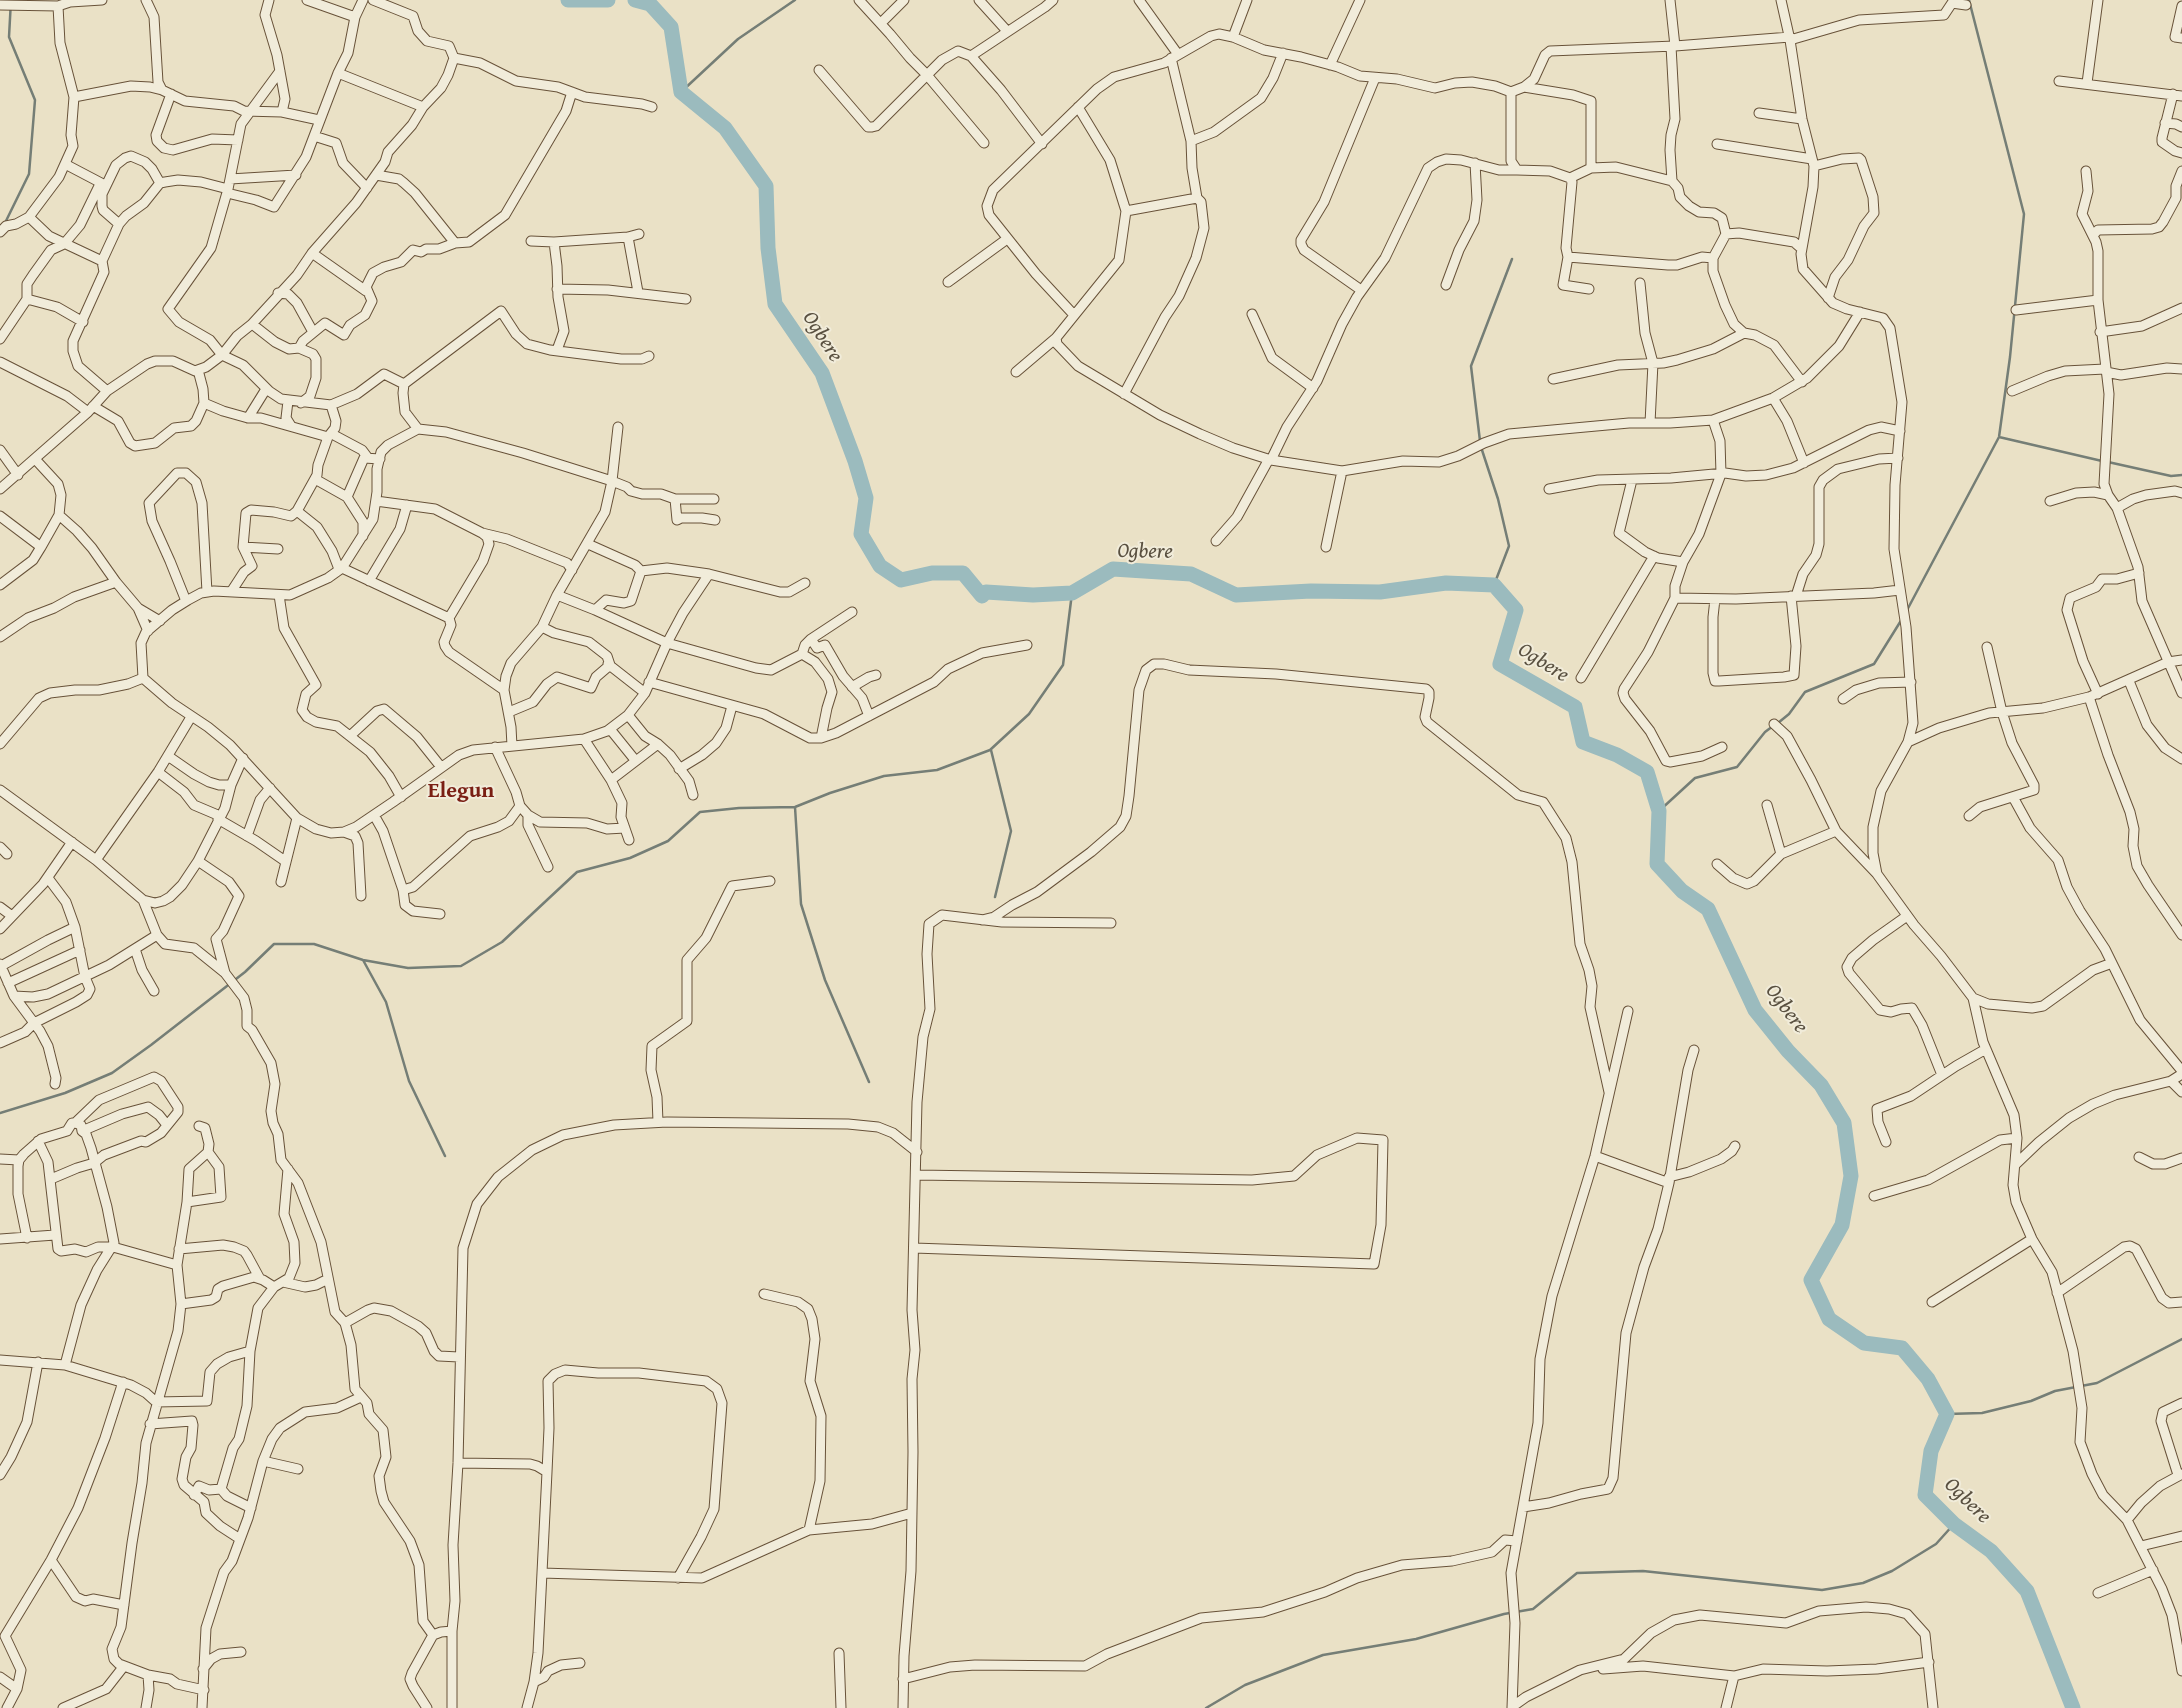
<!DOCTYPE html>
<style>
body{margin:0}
canvas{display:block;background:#eae1c6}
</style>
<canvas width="2182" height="1708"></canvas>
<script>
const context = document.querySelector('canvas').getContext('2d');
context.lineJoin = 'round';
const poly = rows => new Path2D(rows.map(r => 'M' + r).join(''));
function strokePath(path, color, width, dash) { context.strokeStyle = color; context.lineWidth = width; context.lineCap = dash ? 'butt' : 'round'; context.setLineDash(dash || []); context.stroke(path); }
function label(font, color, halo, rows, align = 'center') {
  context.font = font + ' "Gentium Book Plus",serif'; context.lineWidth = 4; context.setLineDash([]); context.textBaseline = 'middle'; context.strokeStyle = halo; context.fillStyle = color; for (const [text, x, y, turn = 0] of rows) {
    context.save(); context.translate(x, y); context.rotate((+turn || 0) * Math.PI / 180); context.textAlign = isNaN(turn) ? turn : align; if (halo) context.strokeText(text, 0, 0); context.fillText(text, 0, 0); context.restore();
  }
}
strokePath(poly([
 [681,92,738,39,795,0],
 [4,225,29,174,35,100,9,37,11,0],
 [1999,437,2102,461],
 [1480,441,1471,366,1512,259],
 [1481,447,1498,499,1509,546,1494,585],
 [2108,462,2171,476,2182,475],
 [1906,612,1999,437,2010,357,2024,214,1969,0],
 [1778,723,1789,714,1805,692,1874,664,1902,619],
 [991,750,1011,831,995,897],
 [795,807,801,904,825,980,869,1082],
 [1659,811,1695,778,1737,767,1765,732,1773,726],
 [363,960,386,1002,409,1081,445,1156],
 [0,1113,65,1093,112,1073,151,1045,245,972,274,944,314,944,363,960,408,968,461,966,502,942,577,872,630,858,668,841,700,812,739,808,795,807,830,793,884,776,937,770,990,750,1029,714,1063,665,1072,593],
 [1947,1414,1982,1413,2031,1401,2055,1391,2097,1383,2182,1339],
 [1206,1708,1245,1685,1323,1655,1416,1639,1504,1614,1533,1609,1577,1573,1643,1571,1822,1590,1863,1583,1892,1571,1936,1544,1954,1524]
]), '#757e76', 2.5);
strokePath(poly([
 [568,0,608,0],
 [635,0,650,4,671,27,681,92,725,128,766,186,768,248,775,304,822,373,855,461,866,498,861,534,880,566,901,580,932,573,963,573,982,596,986,592,1033,595,1072,593,1113,569,1191,574,1236,595,1311,591,1380,592,1446,583,1494,585,1516,610,1500,664,1575,707,1583,742,1617,755,1647,772,1659,811,1657,864,1682,891,1708,909,1755,1010,1788,1051,1821,1085,1844,1123,1851,1176,1842,1225,1811,1280,1829,1319,1864,1343,1902,1348,1928,1379,1947,1414,1931,1451,1925,1495,1954,1524,1991,1551,2027,1591,2073,1708]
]), '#9bbbbe', 15);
const street = poly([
 [146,0,154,17,158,82,162,90],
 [269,0,265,15,277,55,285,99,282,112],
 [307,0,355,17],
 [859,0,890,34,910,58,927,75,942,60,958,51,971,56,1001,90,1042,144],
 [979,0,1007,31],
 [1139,0,1177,53],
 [1670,0,1675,46],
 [1781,0,1790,40,1802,119,1814,166,1813,187,1801,254,1803,269,1833,303,1847,309,1883,318,1890,328,1902,402,1895,485,1894,549,1906,627,1913,723,1908,742,1881,791,1873,827,1873,853,1877,874,1914,925,1941,956,1973,998,1983,1042,2014,1115,2017,1138,2013,1185,2016,1202,2032,1239,2052,1272,2073,1351,2082,1408,2080,1442,2092,1474,2103,1495,2127,1520,2162,1589,2172,1615,2182,1671],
 [0,5,58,6,70,2,102,0],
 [2182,6,2175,37,2182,38],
 [881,23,904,0],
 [1233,37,1247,0],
 [1790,40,1859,20,1944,15,1952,3,1966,5],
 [1671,46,1675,119,1671,135,1670,150,1672,181],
 [971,56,1045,7,1053,0],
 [454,58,480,63,516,81,558,87,585,97,642,104,652,107],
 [1330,65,1360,0],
 [819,70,868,127,872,127,876,126,927,75,984,143],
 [280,71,241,124,228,189,211,248,168,309,179,322,210,340,222,355,243,365,269,391,281,399,331,405,357,394,384,374,404,384],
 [338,73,423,107],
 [2059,81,2182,96],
 [2087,83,2098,0],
 [1524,87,1573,95,1591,101,1591,168],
 [1511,92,1511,161,1517,170,1550,171,1570,178,1591,168,1616,167,1672,181,1678,188,1680,197,1689,206,1699,212,1714,213,1722,218,1726,234],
 [171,94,156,135,157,141,164,148,173,150,212,139,238,140],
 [2173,94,2162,138,2162,142,2175,151,2182,153],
 [74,97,131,86,150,87,162,90,185,101,234,106,244,111,282,112,319,120],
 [1759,113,1802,119],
 [2165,123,2176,124,2182,127],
 [314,136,336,143,343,163,367,188],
 [1191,141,1214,132,1261,98,1273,78,1283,53],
 [1717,144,1812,159],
 [65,164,105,185],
 [1814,166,1842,159,1859,158,1861,160,1873,197,1874,213,1864,226,1848,260,1835,277,1828,298],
 [2086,171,2088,191,2082,214,2096,242,2098,251,2098,300,2109,394,2104,484,2108,495,2117,508,2138,567,2142,601,2182,693],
 [376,175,399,179,404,183,415,193,455,243],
 [1570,178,1572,182,1566,248,1568,257,1668,265,1677,265,1702,257,1713,258,1713,271,1725,305,1734,324,1744,333],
 [230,179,296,175],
 [227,193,256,200,274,207,306,157,338,73,348,53,355,17,363,0],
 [1126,211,1197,198],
 [29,217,49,236,102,261],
 [119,224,103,210,102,206,102,194,116,165,125,158,131,156,145,162,152,169,160,183],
 [0,232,6,226,16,224,29,217,59,177,73,146,71,135,74,97,60,43,58,6],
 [2093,235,2098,230,2152,229,2159,227,2163,222,2176,198,2176,186,2182,171],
 [628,237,638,292],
 [531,241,554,242,628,237,639,234],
 [554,242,557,266,558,297,564,331,557,350],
 [312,253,366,291],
 [1568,257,1563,285,1589,289],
 [1713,258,1726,234,1739,233,1794,242,1801,248],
 [948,282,1007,239],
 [1640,283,1645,333,1653,363,1650,423],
 [1446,285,1459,250,1474,221,1477,200,1475,163],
 [557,289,608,290,686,299],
 [1361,290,1304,250,1301,244,1301,240,1324,202,1375,78],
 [278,293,288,294,297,303,313,332],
 [27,299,57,307,83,322],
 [2016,310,2098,300],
 [1252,314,1272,358,1313,388],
 [1074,315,1036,274,989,215,987,206,993,190,1097,89,1114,77,1164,63,1211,36,1219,34,1233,37,1264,50,1301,57,1338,67,1360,76,1397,79,1435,88,1455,83,1472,82,1495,86,1511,92,1524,87,1534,79,1545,55,1550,51,1675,46,1790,37],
 [252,324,275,342,289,349,299,348,313,354,316,359,316,378,310,396,301,403],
 [2100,332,2142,326,2182,308],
 [1056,338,1057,344,1078,366,1160,415,1200,434,1233,448,1271,460,1342,471,1403,461,1439,462,1458,456,1484,443,1509,434,1629,423,1670,423,1713,420,1773,398,1807,378,1839,346,1860,312],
 [0,339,27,299,27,284,33,275,51,250,64,244,80,225,100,184],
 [299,348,303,341,325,323,344,335,350,325,365,315,372,301,366,287,373,273,384,267,401,262,413,250,421,252,426,249,439,249,455,243,469,242,505,215,566,111,572,92],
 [0,362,67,396,88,412],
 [1016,372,1056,338,1119,260,1126,211,1110,160,1078,107],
 [2106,372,2121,375,2167,368,2182,369],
 [1553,379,1618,365,1663,363,1677,360,1713,349,1744,333,1755,335,1774,345,1802,382],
 [107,391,78,366,73,351,73,341,104,272,102,261,119,224,126,216,144,203,160,183,165,182,178,180,201,182,228,189],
 [2012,391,2048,376,2065,371,2105,369],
 [1124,394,1165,317,1179,296,1196,258,1204,228,1201,202,1197,198,1192,168,1191,141,1171,58],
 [1773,398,1787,421,1804,463],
 [288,401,286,418,291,426],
 [204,403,223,411,248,418,261,418,328,437],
 [93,406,118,421,130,443,135,446,155,443,174,428,191,426,196,421,204,403,203,389,198,370],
 [248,418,266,389],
 [1713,420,1720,441,1721,474,1699,534,1683,562,1675,586,1675,598,1648,652,1624,689,1623,693,1625,699,1650,731,1666,761,1670,762,1702,756,1722,747],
 [418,429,405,412,403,393,404,384,501,311,516,334,527,344,550,350,621,359,642,359,649,356],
 [332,434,362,450,368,458],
 [0,450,18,475],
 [1271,460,1287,427,1317,381,1342,324,1357,297,1385,258,1428,168,1437,162,1446,159,1461,160,1499,170,1517,170],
 [315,479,347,497,363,522,363,536],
 [1632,480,1619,533,1645,552,1658,558,1683,562],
 [0,489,88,412,107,391,147,364,155,361,173,361,195,371,206,367,222,355,237,336,252,324,297,275,312,253,356,203,385,162,388,152,412,125,423,107,441,88,448,75,454,58,449,46,427,41,418,31,413,16,373,0],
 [1549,489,1598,480,1671,478,1725,473,1746,476,1766,475,1793,468,1869,430,1881,427,1900,431],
 [347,497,364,458,380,459],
 [675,499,677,520,681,518,702,518,715,520],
 [376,501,435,509,482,533,507,539,567,563,572,570],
 [2050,501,2076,493,2094,492,2108,495],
 [2117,508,2133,499,2146,495,2175,491,2182,493],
 [297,511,317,527,332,551,339,569],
 [59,515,77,531,92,548,116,582],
 [0,516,41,547,59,515,61,495,58,484,35,459],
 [482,533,487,537,489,544,483,561,449,618,451,625,444,642,445,646,449,652,504,690],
 [1216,541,1237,517,1269,459],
 [588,544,635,565,641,571],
 [243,547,278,549],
 [1326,547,1342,471],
 [342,568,449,618],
 [641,571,667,568,709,574,780,592,789,592,805,583],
 [709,574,683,613,667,643,645,693,628,715,607,731,584,739,473,750,459,755,393,802,356,827,344,832,331,833,316,829,297,818,230,745,208,727,172,703,143,678,141,643,146,632,172,610,188,600,201,593,214,591,290,595,328,578,342,568,373,519,377,492,377,469,381,452,388,445,418,429,446,432,523,453,612,481,627,487,631,491,642,494,661,494,675,499,714,499],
 [369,581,400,529,407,505],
 [0,585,33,560,41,547],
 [231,592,244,572,252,566,243,547,246,513,251,510,274,512,291,516,297,511,317,475,318,465,328,437,335,428,336,421,331,405],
 [279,595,284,628,316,685,306,694,302,710,307,717,316,722,337,726,370,752,389,776,401,797],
 [557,595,595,610,667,643,756,668,771,670,802,654,805,645,811,639,852,612],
 [1796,596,1803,574,1816,555,1819,544,1819,487,1823,480,1838,469,1879,459,1898,458],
 [1675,598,1736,599,1874,593,1900,590],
 [1715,599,1713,617,1713,673,1715,681,1719,681,1784,677,1794,675,1796,646,1791,596],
 [186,601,170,561,152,521,149,503,177,473,186,473,196,482,202,503,207,592],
 [138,608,160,621],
 [595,610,606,600,624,603,631,601,641,571],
 [0,637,28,618,54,608,74,597,116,582,138,608,148,631],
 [811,639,817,648,825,645,843,676,862,698,869,716],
 [802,654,815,662,828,679,832,692,827,708,821,738],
 [608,664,645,693],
 [1581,678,1654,556],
 [2129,681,2147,725,2165,748,2182,759],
 [649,682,764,714,810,738,821,738,836,733,934,682,948,669,982,653,1027,645],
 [852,687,869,677,876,675],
 [2098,694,2083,661,2067,610,2070,598,2096,587,2102,579,2117,579,2139,573],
 [2089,697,2108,755,2130,812,2134,829,2133,846,2137,866,2148,885,2182,935],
 [1843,699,1856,690,1879,683,1911,682],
 [509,712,533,702,547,684,557,677,591,688,596,677,610,665,607,656,589,642,554,633,542,627],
 [628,715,645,736,658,744,670,755,689,781,693,795],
 [1774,724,1787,736,1811,780,1836,831,1877,874],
 [610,729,635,760],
 [350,736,377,711,384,709,417,737,441,767],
 [584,739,611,780,622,803,621,817,629,840],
 [1908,742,1939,728,1989,713,2043,708,2089,697,2168,662,2182,660],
 [0,744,39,698,50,693,75,690,99,690,128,684,143,678],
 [512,746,511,727,504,690,506,676,511,663,542,627,557,595,605,512,612,481,618,427],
 [495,747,516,792,520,806,528,815,528,825,548,867],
 [168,756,194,774,209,782,219,785,231,785],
 [679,769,702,755,716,743,726,728,732,706],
 [158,772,184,792,194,805,220,816],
 [611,780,658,744],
 [0,790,96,860,143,900,157,935,165,944,194,948,225,973,244,998,247,1010,247,1026,252,1030,271,1063,275,1084,271,1111,273,1123,278,1134,281,1160,298,1183,321,1242,335,1312,345,1323,351,1345,355,1389,367,1403,369,1414,383,1430,386,1457,379,1476,381,1491,384,1502,410,1541,419,1565,423,1621,433,1635],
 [2013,797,2030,828,2058,860,2067,887,2080,911,2105,949,2140,1020,2182,1071],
 [1767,805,1781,854],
 [374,815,383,831,403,890,405,905,413,911,440,914],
 [528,815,540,822,587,823,607,829,625,828],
 [1969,816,1980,807,2034,790,2034,785,2012,743,2002,712,1987,647],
 [218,819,256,841,285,861],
 [344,832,355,836,358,843,361,896],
 [247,836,260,800,270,788],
 [0,847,7,854],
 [96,860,158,772,191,717],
 [198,861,229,882,239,896,223,931,216,939,225,973],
 [1717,864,1733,878,1747,884,1754,881,1781,854,1836,831],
 [281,882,297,818],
 [403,890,413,887,470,836,498,827,509,821,520,806],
 [143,900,155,903,163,901,170,897,182,885,198,861,225,808,231,785,243,758],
 [0,907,12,916],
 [1907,916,1873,940,1852,958,1847,967,1849,973,1880,1010,1891,1012,1901,1009,1912,1008,1922,1025,1942,1075],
 [982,920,994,917,1012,905,1037,892,1091,852,1120,827,1126,816,1129,796,1139,690,1146,670,1154,664,1164,664,1189,670,1276,674,1426,689,1429,692,1429,698,1425,717,1427,722,1518,795,1543,802,1566,838,1572,862,1580,944,1589,970,1592,986,1590,1007,1609,1092],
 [0,929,43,884,72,842],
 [135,949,142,970,154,991],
 [0,964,14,996,40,1031,48,1046,56,1078,55,1084],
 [1,966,48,940,75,927],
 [8,983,80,950],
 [14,996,33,997,48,994,109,965,157,935],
 [1973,998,1988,1004,2032,1008,2043,1006,2093,970,2112,963],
 [0,1043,25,1032,34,1023,76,1002,87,995,90,989,85,977,75,927,66,902,48,878],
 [2171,1081,2182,1092],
 [658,1122,657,1097,651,1070,652,1046,687,1021,687,960,706,938,732,886,770,881],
 [82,1131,122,1114,148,1107,159,1115,167,1125],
 [38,1141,48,1162,58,1249,61,1251,75,1249,86,1252,98,1247,113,1247,177,1265],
 [1886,1142,1878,1122,1877,1109,1911,1096,1956,1066,1986,1049],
 [1595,1156,1669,1183],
 [2139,1157,2153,1164,2165,1164,2182,1158],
 [0,1159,19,1160],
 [2016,1164,2039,1142,2069,1118,2093,1104,2115,1095,2171,1081,2182,1074],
 [1669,1177,1689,1172,1721,1159,1732,1151,1735,1146],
 [1874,1196,1928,1180,2000,1140,2017,1138],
 [187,1202,221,1197,219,1167,208,1152,209,1144,205,1128,199,1126],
 [27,1238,18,1194,18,1166,19,1160,24,1154,41,1139,67,1131,72,1123,75,1123,99,1100,154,1077,161,1081,178,1107,178,1112,161,1133,146,1142,141,1141,104,1155,94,1163,77,1168,51,1179],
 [0,1239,55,1235],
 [914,1248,1374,1264,1381,1225,1383,1140,1357,1138,1317,1155,1294,1176,1252,1180,916,1175],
 [179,1249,223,1245,234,1247,244,1251,247,1255,260,1279],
 [283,1282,305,1287,316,1285,328,1279],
 [2057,1293,2124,1247,2130,1246,2136,1249,2162,1298,2169,1303,2182,1302],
 [764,1294,798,1302,808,1309,812,1319,815,1339,810,1381,821,1416,820,1481,809,1530],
 [1932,1302,2032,1239],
 [181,1304,211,1300,216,1297,218,1289,223,1286,254,1277,263,1280,274,1287],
 [345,1323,368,1310,374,1308,391,1311,418,1326,426,1333,434,1351,439,1356,459,1357],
 [250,1351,247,1406,239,1439,233,1448,221,1489,227,1496,251,1508],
 [0,1360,65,1365,131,1385,146,1393,156,1402,207,1401,210,1372,217,1364,229,1357,250,1351,258,1308,274,1287,289,1278,295,1263,294,1242,284,1214,288,1169],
 [65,1365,81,1305,97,1270,114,1243,107,1207,91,1148,86,1134,82,1131,81,1125,75,1123],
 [150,1424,192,1421,193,1425,191,1448,186,1457,182,1479,184,1485,204,1502,206,1513,220,1526,240,1539],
 [263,1461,298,1469],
 [458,1463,530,1464,537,1466,547,1472,538,1653,534,1682,527,1708],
 [547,1472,549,1428,548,1381,555,1374,565,1370,598,1373,639,1373,706,1381,717,1389,722,1403,714,1509,701,1537,678,1578],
 [0,1475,11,1457,27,1422,38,1362],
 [2178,1475,2161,1421,2163,1412,2182,1403],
 [194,1495,199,1486,209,1490,221,1489],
 [1523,1507,1549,1503,1581,1494,1608,1489,1613,1478,1626,1333,1644,1267,1658,1229,1669,1183,1688,1070,1694,1050],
 [2127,1520,2141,1503,2160,1486,2182,1474],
 [2141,1546,2182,1536],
 [51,1560,76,1597,85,1601,93,1599,124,1605],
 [542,1573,702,1578,809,1530,872,1524,912,1513],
 [2098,1593,2153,1570],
 [839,1653,841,1708],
 [203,1669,211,1659,220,1654,241,1652],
 [1603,1669,1643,1666,1734,1676],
 [0,1677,17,1689],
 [903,1679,950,1667,975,1665,1085,1666,1107,1654,1201,1618,1263,1612,1325,1592,1357,1578,1402,1565,1452,1561,1492,1552,1505,1540,1517,1541],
 [534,1682,544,1677,548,1671,561,1665,580,1663],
 [204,1690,177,1684,170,1679,148,1675,119,1664,114,1659,112,1649,121,1627,132,1543,142,1483,146,1443,178,1331,181,1304,177,1265,187,1202,189,1169,208,1152],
 [1512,1707,1526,1697,1580,1670,1624,1659,1651,1633,1674,1620,1700,1615,1786,1623,1819,1611,1866,1607,1889,1609,1907,1614,1925,1634,1933,1708],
 [7,1708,17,1689,21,1670,5,1636,51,1560,78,1508,105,1438,123,1382],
 [63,1708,106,1689,124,1666],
 [146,1708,149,1690,148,1675],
 [202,1708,206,1628,224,1572,232,1561,248,1518,263,1461,272,1439,280,1428,305,1412,337,1408,361,1397],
 [427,1708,413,1686,410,1679,412,1673,433,1635,441,1632,452,1631],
 [452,1708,452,1631,455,1601,453,1545,458,1463,463,1248,477,1204,498,1177,532,1150,563,1135,614,1125,667,1122,848,1124,878,1127,893,1133,917,1152],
 [903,1708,904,1656,911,1571,913,1452,912,1379,915,1350,912,1310,917,1102,923,1037,930,1009,927,954,929,924,942,915,1002,922,1111,923],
 [1512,1708,1515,1623,1511,1573,1538,1423,1540,1359,1552,1296,1595,1156,1628,1011],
 [1726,1708,1734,1676,1763,1669,1827,1671,1877,1669,1929,1662]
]);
strokePath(street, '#685239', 11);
strokePath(street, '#f1ecda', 9);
label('italic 21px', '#595040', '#f1ecda', [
 ["Ogbere",822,337,57],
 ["Ogbere",1145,552,1],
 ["Ogbere",1543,663,32],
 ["Ogbere",1786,1009,53],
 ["Ogbere",1967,1501,44]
]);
label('bold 22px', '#7a1f14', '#f1ecda', [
 ["Elegun",461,791]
]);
</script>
